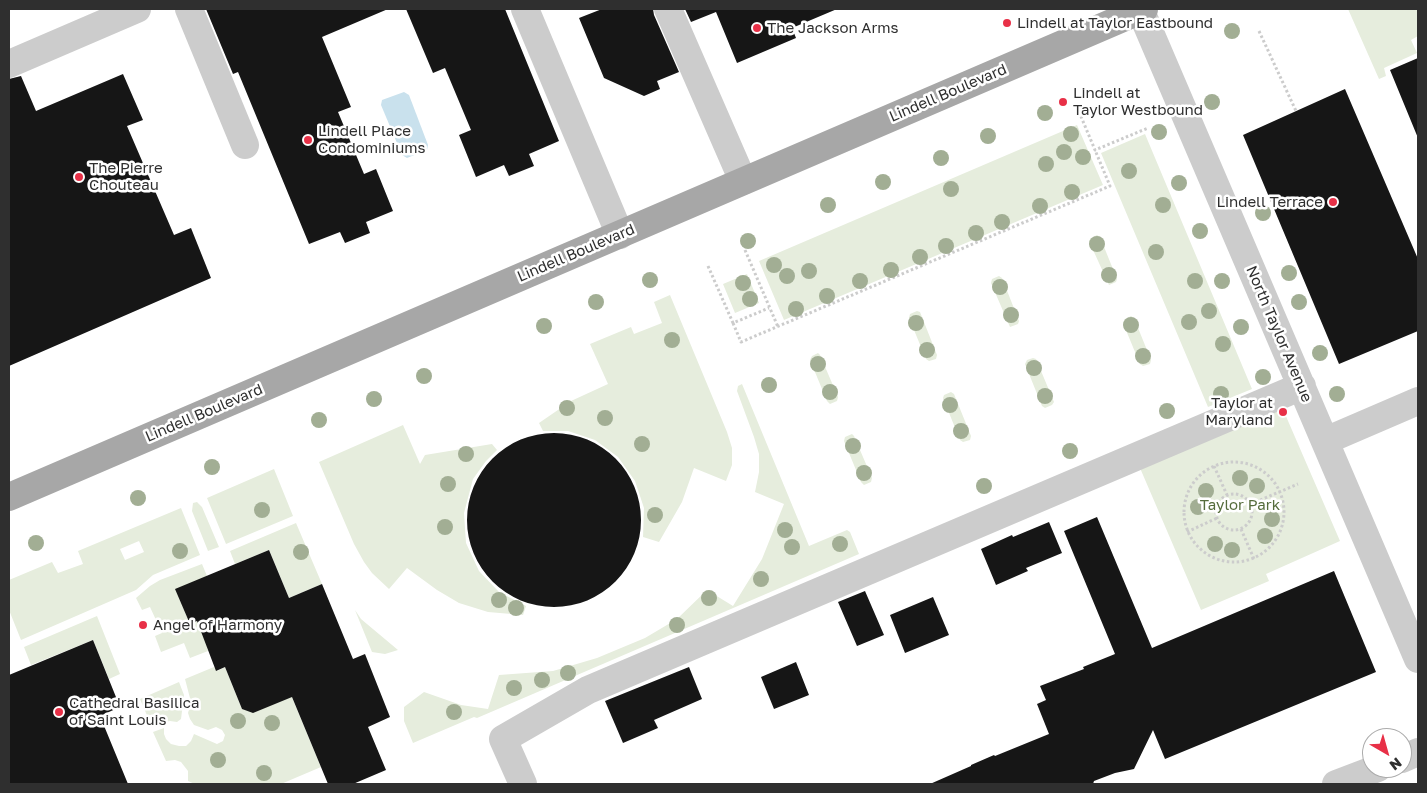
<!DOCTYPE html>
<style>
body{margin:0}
#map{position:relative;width:1427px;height:793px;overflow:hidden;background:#fff;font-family:"Golos Text",sans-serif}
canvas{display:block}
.frame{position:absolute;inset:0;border:10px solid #2f2f2f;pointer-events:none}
.north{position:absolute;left:1362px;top:728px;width:50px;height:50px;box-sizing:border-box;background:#fff;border:1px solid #acacac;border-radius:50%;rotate:142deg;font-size:14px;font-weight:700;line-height:20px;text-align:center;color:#2f2f2f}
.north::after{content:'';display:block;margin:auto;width:18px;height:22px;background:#e83047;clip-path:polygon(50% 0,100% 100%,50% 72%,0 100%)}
</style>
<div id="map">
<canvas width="1427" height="793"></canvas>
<div class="frame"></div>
<div class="north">N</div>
</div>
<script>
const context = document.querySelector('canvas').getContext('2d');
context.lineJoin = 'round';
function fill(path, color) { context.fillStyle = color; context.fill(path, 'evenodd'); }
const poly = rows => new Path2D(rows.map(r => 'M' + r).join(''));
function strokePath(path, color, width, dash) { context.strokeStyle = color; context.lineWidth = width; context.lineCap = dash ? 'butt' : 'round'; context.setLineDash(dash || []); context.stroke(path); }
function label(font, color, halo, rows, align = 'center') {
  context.font = font + ' "Golos Text",sans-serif'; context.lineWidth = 5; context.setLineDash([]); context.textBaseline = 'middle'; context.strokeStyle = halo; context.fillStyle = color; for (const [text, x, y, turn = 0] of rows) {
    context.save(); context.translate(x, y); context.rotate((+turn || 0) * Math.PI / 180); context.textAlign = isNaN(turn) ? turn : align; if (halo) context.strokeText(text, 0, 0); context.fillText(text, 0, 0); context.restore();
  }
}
fill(poly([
 [1348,9,1418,9,1418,36,1411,40,1417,53,1384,68,1386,76,1379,79],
 [1077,125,1103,185,784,320,759,261],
 [1145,134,1252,389,1208,407,1101,153],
 [1097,235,1100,237,1117,279,1116,282,1109,285,1089,241,1091,238],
 [747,274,759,303,735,313,723,284],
 [999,276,1002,278,1019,321,1018,324,1010,327,991,283,992,279],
 [670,295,727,432,732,448,732,465,726,481,694,468,682,502,659,542,643,537,644,508,635,481,618,457,595,440,568,431,543,431,539,423,571,401,608,384,590,344,631,327,634,334,662,323,654,302],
 [917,311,920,312,937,355,936,359,929,361,926,359,909,318,910,314],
 [1131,316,1134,318,1151,360,1150,364,1143,366,1140,364,1123,323,1125,319],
 [818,353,820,355,838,397,837,401,830,404,827,401,810,360,812,356],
 [1033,358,1036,359,1054,402,1052,405,1045,408,1042,406,1025,364,1027,360],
 [742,384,809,546,847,530,850,532,859,554,477,718,474,717,413,743,404,721,404,707,424,692,461,705,488,709,499,675,553,671,597,658,645,638,677,619,707,590,733,606,762,559,784,504,755,492,759,472,759,454,754,437,737,391,738,386],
 [951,392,954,394,971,436,970,440,963,442,960,440,943,398,944,395],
 [1282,407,1340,541,1266,574,1269,581,1201,610,1140,468],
 [403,425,420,464,425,455,492,444,497,450,486,461,473,479,464,513,466,543,479,571,499,592,526,606,523,615,488,612,459,603,437,590,407,568,389,589,372,573,364,562,354,544,319,462],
 [852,434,854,436,872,478,871,482,864,485,861,482,844,441,845,437],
 [274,469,293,516,226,544,207,498],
 [197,502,202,507,219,547,208,551,192,511,193,503],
 [181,508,200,555,153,575,136,590,21,640,9,610,9,580,52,562,58,573,83,564,78,551],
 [139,541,144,552,125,560,120,549],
 [296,523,322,584,289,598,269,550,235,564,230,551],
 [202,564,207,576,176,590,190,624,206,618,217,643,207,647,208,651,190,658,184,643,161,652,155,636,162,633,150,607,142,610,136,598,150,586,160,580],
 [355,610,361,619,398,650,385,654,372,652],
 [97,616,120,674,109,679,93,640,31,665,24,647],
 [214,667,217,671,225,667,242,709,289,690,321,767,281,784,195,784,188,781,188,771,181,762,175,760,166,761,153,732,164,728,164,734,166,739,171,744,179,746,186,746,191,741,194,734,217,744,223,741,225,735,222,730,216,727,208,730,194,725,190,719,188,713,191,702,185,679],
 [179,682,184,695,181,719,177,722,170,721,160,723,152,727,140,699]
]), '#e6eddd');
fill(poly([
 [404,92,409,95,428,145,427,150,407,158,402,155,381,105,382,100]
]), '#c9e1ed');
fill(poly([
 [206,9,388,9,322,37,351,107,338,112,364,174,376,169,393,211,366,222,370,233,345,243,340,232,309,244,238,72,233,74],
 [406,9,505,9,559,141,529,154,534,166,509,176,504,165,476,177,459,135,471,130,445,68,433,73],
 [602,9,653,9,654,15,679,72,657,81,660,89,644,96,604,78,579,18],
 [685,9,837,9,792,28,796,38,737,63,716,12,691,22],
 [1418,58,1418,138,1390,70],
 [123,74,143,120,127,126,174,235,191,228,211,278,9,366,9,79,21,76,36,111],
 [1345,89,1418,259,1418,331,1339,364,1243,135],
 '467 520a87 87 0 1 1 174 0a87 87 0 1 1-174 0Z',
 [1097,517,1152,648,1334,571,1376,672,1165,759,1153,730,1134,769,1115,773,1094,781,1093,784,930,784,971,766,971,765,994,755,995,756,1049,734,1037,704,1046,700,1040,686,1084,669,1083,667,1115,654,1064,531],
 [1049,522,1062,553,1026,568,1028,571,996,585,981,549,1012,535,1013,537],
 [269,550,289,598,322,584,353,659,365,654,390,717,368,727,386,770,353,784,328,784,292,697,253,713,242,709,225,667,216,671,197,621,190,624,175,589],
 [865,591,884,635,857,646,838,602],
 [933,597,949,635,905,653,890,615],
 [93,640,120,707,100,716,128,784,9,784,9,675],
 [796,662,809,695,774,709,761,677],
 [689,667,702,699,654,720,658,728,623,743,605,701]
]), '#161616');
strokePath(poly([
 [1259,31,1296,111],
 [1077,107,1095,150,1148,128],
 [745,250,778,327],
 [708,266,733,323,769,308],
 [733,323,741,342,1110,186,1095,150],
 '1184 512a50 50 0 1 1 100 0a50 50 0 1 1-100 0Z',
 [1214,466,1227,495],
 '1216 512a18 18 0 1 1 36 0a18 18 0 1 1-36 0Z',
 [1251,504,1298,484],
 [1241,529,1254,559],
 [1187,532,1217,518]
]), '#ccc', 3, [2.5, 2.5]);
strokePath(poly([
 [189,9,245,145],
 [525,9,620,235],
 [668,9,743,181],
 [1140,9,1418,659],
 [9,64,137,9],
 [1325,441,1418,401],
 [1402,759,1418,752],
 [523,784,503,739,588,690,1302,386],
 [1336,784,1378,768]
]), '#ccc', 28);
strokePath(poly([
 [9,497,1144,9]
]), '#a7a7a7', 28);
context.fillStyle = '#a2ae94';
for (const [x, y] of [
 [1232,31],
 [1212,102],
 [1045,113],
 [1159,132],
 [1071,134],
 [988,136],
 [1064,152],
 [1083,157],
 [941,158],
 [1046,164],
 [1129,171],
 [883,182],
 [1179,183],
 [951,189],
 [1072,192],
 [828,205],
 [1163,205],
 [1040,206],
 [1263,213],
 [1002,222],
 [1200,231],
 [976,233],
 [748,241],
 [1097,244],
 [946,246],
 [1156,252],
 [920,257],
 [774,265],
 [891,270],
 [809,271],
 [1289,273],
 [1109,275],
 [787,276],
 [650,280],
 [860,281],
 [1195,281],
 [1222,281],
 [743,283],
 [1000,287],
 [827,296],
 [750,299],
 [596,302],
 [1299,302],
 [796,309],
 [1209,311],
 [1011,315],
 [1189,322],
 [916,323],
 [1131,325],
 [544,326],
 [1241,327],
 [672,340],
 [1223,344],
 [927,350],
 [1320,353],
 [1143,356],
 [818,364],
 [1034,368],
 [424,376],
 [1263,377],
 [769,385],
 [830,392],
 [1221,394],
 [1337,394],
 [1045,396],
 [374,399],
 [950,405],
 [567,408],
 [1167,411],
 [605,418],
 [319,420],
 [961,431],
 [642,444],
 [853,446],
 [1070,451],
 [466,454],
 [212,467],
 [864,473],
 [1240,478],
 [448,484],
 [984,486],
 [1257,486],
 [1206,491],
 [138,498],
 [1198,507],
 [262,510],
 [655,515],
 [1272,519],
 [445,527],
 [785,530],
 [1265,536],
 [36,543],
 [840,544],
 [1215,544],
 [792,547],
 [1232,550],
 [180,551],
 [301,552],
 [761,579],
 [709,598],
 [499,600],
 [516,608],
 [677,625],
 [568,673],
 [542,680],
 [514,688],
 [454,712],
 [238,721],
 [272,723],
 [218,760],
 [264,773]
]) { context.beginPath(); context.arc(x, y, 8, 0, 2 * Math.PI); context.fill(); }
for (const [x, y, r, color] of [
 [1007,23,5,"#e83047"],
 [757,28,5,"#e83047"],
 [1063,102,5,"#e83047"],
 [308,140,5,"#e83047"],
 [79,177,5,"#e83047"],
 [1333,202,5,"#e83047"],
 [1283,412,5,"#e83047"],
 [143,625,5,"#e83047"],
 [59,712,5,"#e83047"]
]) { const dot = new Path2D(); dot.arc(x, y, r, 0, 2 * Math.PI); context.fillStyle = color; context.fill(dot); strokePath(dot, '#fff', 2); }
label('15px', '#2f2f2f', '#fff', [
 ["Lindell at Taylor Eastbound",1017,23],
 ["The Jackson Arms",767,28],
 ["Lindell at",1073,93],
 ["Taylor Westbound",1073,110],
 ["Lindell Place",318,131],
 ["Condominiums",318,148],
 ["The Pierre",89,168],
 ["Chouteau",89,185],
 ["Lindell Terrace",1323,202,"right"],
 ["Taylor at",1273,403,"right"],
 ["Maryland",1273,420,"right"],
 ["Angel of Harmony",153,625],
 ["Cathedral Basilica",69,703],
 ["of Saint Louis",69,720]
], 'left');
label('15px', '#2f2f2f', '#fff', [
 ["Lindell Boulevard",948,93,-23],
 ["Lindell Boulevard",576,253,-23],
 ["North Taylor Avenue",1279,334,67],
 ["Lindell Boulevard",204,413,-23]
]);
label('15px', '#556c3c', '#fff', [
 ["Taylor Park",1240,505]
]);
</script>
